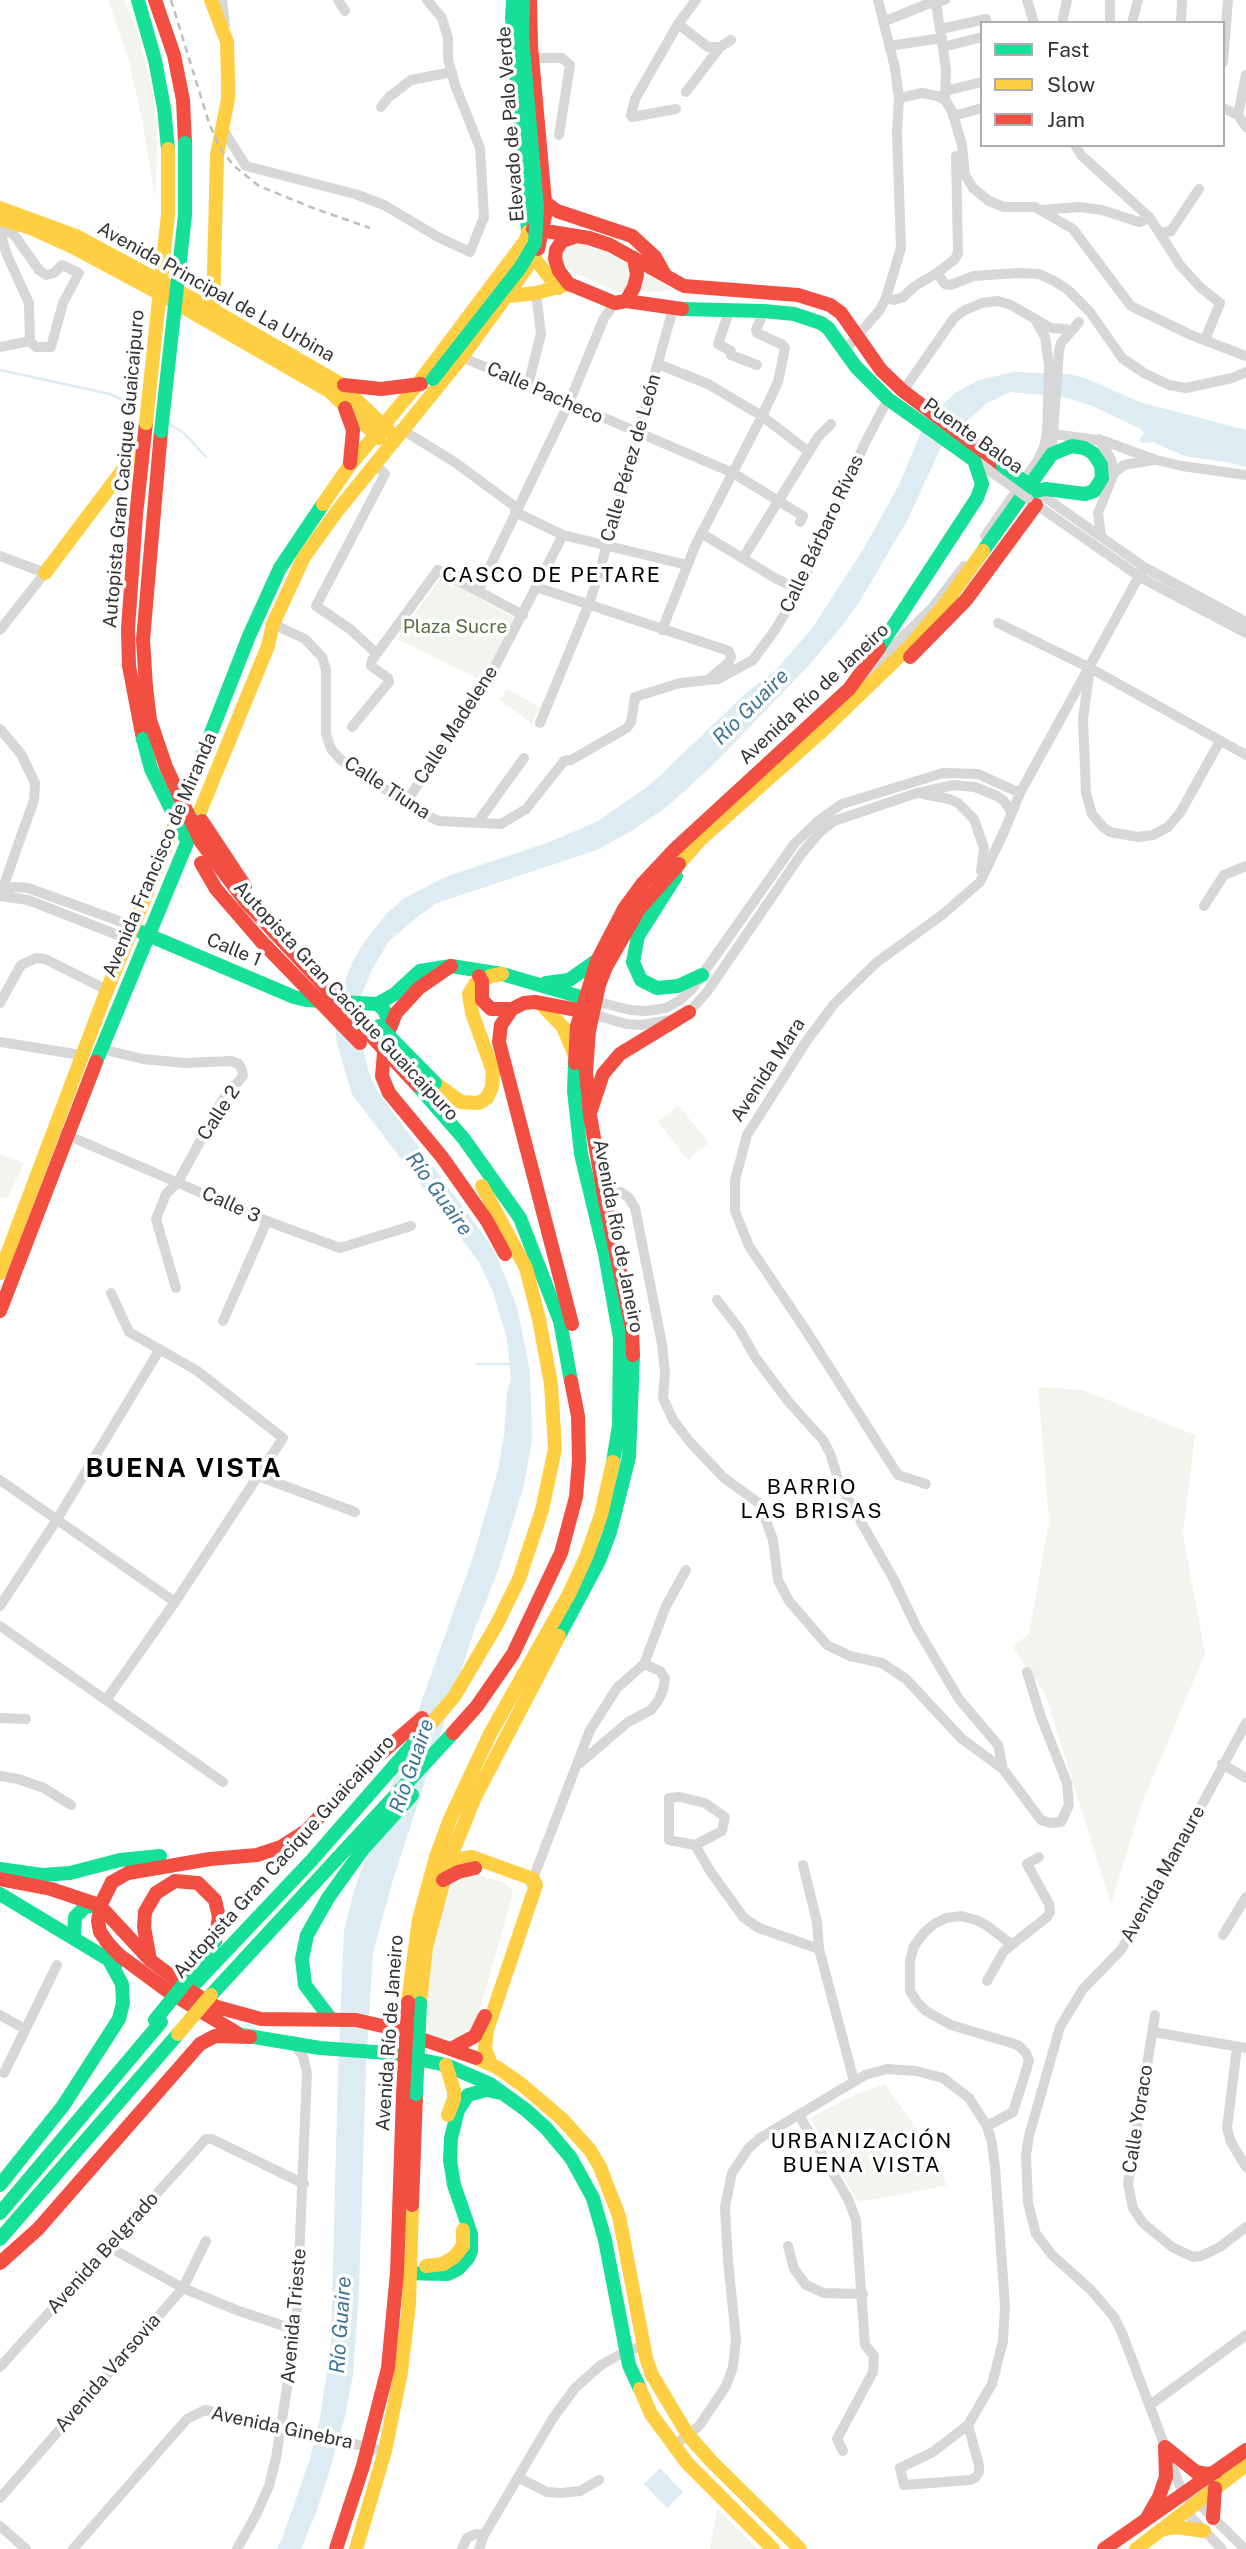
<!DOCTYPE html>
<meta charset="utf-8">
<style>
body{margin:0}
#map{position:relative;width:1246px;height:2549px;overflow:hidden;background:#fff;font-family:"Public Sans",sans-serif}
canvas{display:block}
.legend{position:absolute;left:980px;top:21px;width:245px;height:126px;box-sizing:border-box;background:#fff;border:2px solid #adadad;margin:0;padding:9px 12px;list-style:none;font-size:21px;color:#333}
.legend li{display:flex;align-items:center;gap:14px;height:35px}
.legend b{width:35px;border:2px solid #adadad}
</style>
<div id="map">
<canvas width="1246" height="2549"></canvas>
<ul class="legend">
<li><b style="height:9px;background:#16e098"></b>Fast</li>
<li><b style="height:9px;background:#ffcf43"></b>Slow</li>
<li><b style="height:9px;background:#f24e42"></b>Jam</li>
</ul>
</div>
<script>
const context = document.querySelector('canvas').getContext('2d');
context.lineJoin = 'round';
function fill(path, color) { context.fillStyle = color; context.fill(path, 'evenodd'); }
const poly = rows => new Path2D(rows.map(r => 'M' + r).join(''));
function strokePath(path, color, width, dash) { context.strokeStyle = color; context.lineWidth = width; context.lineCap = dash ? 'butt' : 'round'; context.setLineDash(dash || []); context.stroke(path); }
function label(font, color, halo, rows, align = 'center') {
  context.font = font + ' "Public Sans",sans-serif'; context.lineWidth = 7; context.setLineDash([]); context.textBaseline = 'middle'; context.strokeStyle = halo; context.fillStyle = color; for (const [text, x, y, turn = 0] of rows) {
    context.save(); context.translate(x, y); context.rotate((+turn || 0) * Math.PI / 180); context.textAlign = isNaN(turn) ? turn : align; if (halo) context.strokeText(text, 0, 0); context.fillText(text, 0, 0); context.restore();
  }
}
fill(poly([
 [108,0,124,0,136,29,152,88,158,141,155,198,142,119,129,61],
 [575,240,603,249,680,291,618,292,571,271,560,259,560,246],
 [441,577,517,619,481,680,397,639],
 [506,689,540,707,532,724,498,698,502,697],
 [678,1105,709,1143,688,1160,658,1122],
 [0,1154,24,1163,7,1199,0,1197],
 [1038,1387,1083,1390,1195,1435,1183,1535,1205,1653,1141,1806,1111,1904,1045,1693,1012,1647,1029,1634,1049,1521],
 [475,1874,503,1882,511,1888,513,1894,478,2015,471,2027,458,2039,444,2039,428,2034,427,1991,434,1923,447,1885,455,1878],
 [885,2084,940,2163,946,2186,858,2202,810,2118,855,2095],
 [717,2509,757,2549,710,2549]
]), '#f1f5ed');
fill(poly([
 [1014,372,1069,374,1088,379,1139,402,1246,430,1246,467,1226,462,1184,456,1153,442,1142,443,1139,441,1144,433,1141,429,1090,405,1063,397,1011,392,987,403,943,443,907,521,858,604,842,626,811,663,715,763,668,806,633,830,597,850,437,903,416,918,389,941,372,970,361,996,358,1028,369,1073,378,1092,485,1237,496,1254,517,1307,530,1371,532,1439,524,1485,498,1571,474,1631,392,1883,373,1953,366,2067,359,2290,353,2375,345,2416,331,2466,316,2513,301,2549,276,2549,282,2539,310,2459,320,2418,331,2343,338,2070,344,1931,353,1894,474,1554,498,1470,504,1435,507,1392,511,1380,507,1339,493,1292,479,1262,352,1094,337,1044,334,1021,339,997,352,963,362,945,388,912,403,899,445,877,547,843,598,821,651,784,747,692,775,671,813,627,864,548,899,485,926,420,955,393,979,380],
 [660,2468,683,2492,667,2508,644,2484]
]), '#ddebf3');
strokePath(poly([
 [0,370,110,394,138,407],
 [169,424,184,433,206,457],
 [477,1364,509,1364]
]), '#ddebf3', 2.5);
strokePath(poly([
 [222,0,225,25],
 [338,0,345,11],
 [1027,0,1034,23],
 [936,3,946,69,945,100],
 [883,22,925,5,945,0],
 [1062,23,1067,0],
 [1110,23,1110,0],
 [1132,23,1138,0],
 [1181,23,1182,0],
 [678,24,708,47,720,47,731,40],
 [941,29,986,19],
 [889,46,942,38],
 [943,47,982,37],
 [532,58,562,58,570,65,559,135],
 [1223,62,1228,0],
 [945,91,982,82],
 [686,92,720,47],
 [899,98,922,93,937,96,945,100,952,111,962,145,965,175,973,188,989,201,1004,207,1035,207,1073,229,1131,306,1191,335,1246,356],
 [381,107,389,97,411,80,452,72],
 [1223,108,1238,115,1246,127],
 [676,109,632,117,631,115,635,99,642,87,678,24,696,0],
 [1238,115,1246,75],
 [953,116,982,108],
 [222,128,246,166,355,194,384,205,438,237,470,252,484,217,480,148,455,85,448,59,448,38,442,18,427,0],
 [1075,145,1081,155,1150,218,1180,265,1201,288,1220,303,1205,340],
 [1041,210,1079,207,1102,210,1139,222,1150,218],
 [0,231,10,232,15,236,39,270,46,275,54,273,62,265,79,273,63,303,51,347,36,347,30,341,29,303,7,255,0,232],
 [1161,233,1171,231,1199,189],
 [937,273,945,284,950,285,974,276,1018,273,1039,274,1054,281,1067,289,1090,312,1122,358,1144,373,1169,385,1186,388,1232,378,1246,372],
 [886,298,894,300,903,297,915,286,937,273,955,259,958,253,956,156],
 [729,312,718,344,731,351,731,355,757,365],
 [0,347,30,341],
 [844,351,879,311,886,298,901,248,897,133,899,98,895,68,878,0],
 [462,357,733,473,803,516,800,522],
 [658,364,708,384,762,416,809,452],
 [528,385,541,334,536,293],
 [903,391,954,318,965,310,982,303,998,301,1011,305,1051,328,1066,329],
 [401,429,456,463,517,508],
 [1053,434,1104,441,1156,460,1182,466,1246,475],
 [1099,439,1111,459,1114,473,1098,513,1101,536],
 [1047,458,1052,447,1059,351,1061,343,1079,322],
 [974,460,997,476],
 [374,463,385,474,316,606,350,629,376,653],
 [1114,473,1124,465,1153,460],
 [1036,491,1144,567,1246,622],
 [1031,501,1140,577,1246,633],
 [515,512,563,535,687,565],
 [701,533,775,578,799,590],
 [985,536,1038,460,1044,447,1047,433,1049,365,1045,337,1034,318],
 [0,556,45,573,0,630],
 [743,558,818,437,831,424],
 [536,587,729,651,731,657,729,662,708,680],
 [478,591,569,403,604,318,615,303],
 [998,623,1090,668,1246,755],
 [273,624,305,639,322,657,326,670,326,734,331,749,340,759,420,812,439,821,501,824,526,809,564,761,571,760,627,728,631,722,635,697,680,683,718,679,753,660,775,630,799,590,865,443,888,399],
 [662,630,695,546,762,416,778,382,785,348,783,345,757,333,756,330,764,311],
 [864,675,933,607,964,566],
 [1089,675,1083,719,1086,793,1092,814,1103,827,1110,832,1138,837,1153,835,1168,827,1180,813,1220,741],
 [540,723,589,604,599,573,673,309],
 [352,727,389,682,388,678,371,666,372,660,438,570,523,615],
 [0,729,21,754,35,783,34,800,0,896],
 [923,794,949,799,958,803,974,819,984,848,981,871],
 [407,801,490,676,563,535],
 [478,822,524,758],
 [0,896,13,887,28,888,133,926],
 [0,896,28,900,128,939],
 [1204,906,1224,875,1246,866],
 [595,1001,630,1010,646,1011,666,1008,680,1000,692,989,795,843,819,820,842,804,943,773,978,774,1020,793],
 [0,1003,21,965,36,958,45,959,107,990],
 [592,1014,626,1024,642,1025,670,1020,689,1012,707,992,802,853,821,831,834,821,917,793,954,785,975,787,997,796,1004,801,1012,813],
 [0,1042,81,1055],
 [101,1049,143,1059,185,1063,231,1061,239,1064,242,1070,243,1076,222,1101,178,1182,166,1194,156,1219,176,1288],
 [62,1133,267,1221,340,1248,411,1226],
 [604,1196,621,1192,629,1198,635,1208,662,1344,665,1372,663,1398,673,1420,690,1442,723,1477,760,1504,773,1540,778,1580,789,1601,827,1645,850,1656,882,1663,906,1679,962,1739,1003,1769,1041,1820,1050,1823,1061,1822,1069,1805,1067,1783,1041,1717,1027,1672],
 [717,1300,740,1330,755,1357,788,1401,823,1440,830,1453,840,1485,893,1578,917,1628,959,1699,998,1745,1003,1769],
 [223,1321,267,1221],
 [258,1476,355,1512],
 [0,1480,175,1602],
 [926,1484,898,1475,805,1329,749,1246,735,1211,735,1180,747,1135,806,1042,834,1004,877,962,942,915,980,882,1003,834,1020,793,1144,567],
 [0,1606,56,1521,160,1349],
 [0,1626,223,1782],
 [106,1700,175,1602,283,1438,196,1370,129,1332,111,1293],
 [0,1718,26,1719],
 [580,1763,628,1722,651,1710,658,1701,663,1690,665,1679,660,1671,644,1664],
 [1222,1764,1246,1778],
 [0,1776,18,1779,44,1788,71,1805],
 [695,1845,722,1831,725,1817,705,1803,680,1797,669,1798,669,1840,695,1845,710,1871,744,1918,759,1928,819,1949,854,2081],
 [803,1865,817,1922,819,1949],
 [531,1884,590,1730,617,1688,644,1664,666,1606,686,1570],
 [1223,1935,1246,1897],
 [987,1981,1004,1951,1047,1917,1050,1912,1049,1904,1027,1864,1039,1857],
 [0,2015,25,2029],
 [1155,2015,1128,2184,1133,2208,1143,2223,1172,2247,1193,2257,1201,2256,1220,2247,1246,2227],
 [1153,2032,1246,2048],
 [1237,2047,1227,2128,1231,2142,1246,2167],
 [4,2073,57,1965],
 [799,2115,848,2199,856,2220,865,2345,874,2356,873,2372,837,2439,843,2451],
 [987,2126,1013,2112,1029,2061,1026,2053,1018,2045,951,2025,926,2011,917,2002,910,1991,910,1961,914,1946,924,1933,934,1924,946,1918,961,1916,976,1920,986,1925,1011,1944],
 [788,2246,794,2269,806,2285,824,2293,863,2294],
 [109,2247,183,2288,239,2311,296,2330],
 [0,2367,206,2139,212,2139,304,2184],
 [1150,2405,1246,2335],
 [673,2446,699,2426,726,2386,733,2367,736,2339,728,2261,725,2207,732,2173,748,2149,760,2138,865,2075,887,2069,916,2071,943,2078,969,2098,987,2126,992,2143,995,2167,1005,2306,1003,2341,992,2384,968,2425,933,2452,900,2468,904,2485,970,2480,975,2478,979,2472,979,2465,968,2425],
 [519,2478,547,2492,561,2493,580,2491,599,2480],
 [0,2498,183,2288,206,2241],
 [1193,2505,1180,2486,1122,2333,1114,2317,1091,2290,1052,2255,1036,2234,1028,2203,1026,2155,1029,2136,1060,2027,1083,1989,1121,1950,1151,1899,1246,1723],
 [1193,2505,1202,2507,1245,2549],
 [1193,2505,1190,2516,1222,2549],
 [0,2526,26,2549],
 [73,2549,187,2419,205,2410,385,2451],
 [237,2549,256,2515,269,2486,276,2458,296,2330,307,2073,303,2056,295,2045],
 [462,2549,467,2538,476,2534,484,2535],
 [479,2549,484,2535,553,2418,575,2388,601,2365,626,2351,643,2346]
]), '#d7d7d7', 10);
strokePath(poly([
 [138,0,155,60,164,108,168,149],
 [513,0,512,18,528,232],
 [682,309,764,311,794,314,821,323,828,328,856,367,888,399,974,460,982,484,977,498,879,648],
 [983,551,1052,454,1072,446,1084,448,1093,453,1101,465,1102,478,1094,491,1085,494,1046,489,1036,491,1033,488],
 [176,822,249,636,280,568,323,504],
 [676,876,638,936,633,962,641,980,657,988,678,986,702,975],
 [141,932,294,997,306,1000,377,1004,395,994,420,971,451,966,502,974,591,1000],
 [546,983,569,980,596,961],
 [377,1004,384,1010,390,1025],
 [96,1062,201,809],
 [575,1063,574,1091,581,1154,605,1254,620,1338,619,1425,613,1462],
 [417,1085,464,1139,520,1218,560,1321,571,1381],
 [559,1636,599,1561,610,1532,629,1457,633,1355],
 [0,1869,42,1875,70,1873,120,1860,160,1856],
 [0,1894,116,1964],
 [74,1938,75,1917,85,1907,97,1905],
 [192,1987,311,1861,428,1727],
 [211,1995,453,1733],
 [330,2018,305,1985,302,1959,307,1935,328,1898,363,1849,412,1795],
 [242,2035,320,2048,388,2053,446,2065,490,2084,526,2110,546,2128,571,2158,593,2198,605,2240,629,2365,640,2389],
 [0,2185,63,2106,119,2019,123,2003,122,1984,109,1960],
 [0,2213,161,2022],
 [0,2239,178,2034],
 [402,2273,448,2274,458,2269,468,2258,471,2251,471,2234,454,2185,450,2160,451,2138,458,2110,468,2095,486,2090,501,2093]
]), '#16e098', 14);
strokePath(poly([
 [211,0,227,42,228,80,228,99,217,155,213,310],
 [0,208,76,236,213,310,339,383,389,431],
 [0,219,31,228,73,247,155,291,329,391,379,438],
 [521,248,534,258,558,288],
 [509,296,536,293,569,284],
 [323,504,350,465,417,385,526,240,528,232],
 [45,573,143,443],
 [201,809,268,646,273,624,304,557,338,510,462,357,526,269],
 [679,864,701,839,822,731,910,646,942,608,983,551],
 [540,1003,563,1027,573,1051],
 [435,1083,461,1102,479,1103,487,1098,492,1087,493,1071,472,1013,469,994,475,984,491,976,502,974],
 [0,1273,107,990,176,822],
 [428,1727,454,1697,497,1624,519,1579,542,1510,555,1449,551,1384,539,1319,526,1268,482,1186],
 [449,1861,472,1857,533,1879,536,1885,487,2030,485,2049,491,2064],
 [408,2002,419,1919,436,1857,450,1819,490,1734,569,1594,586,1557,601,1515,613,1462],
 [420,2003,426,1947,449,1861,475,1797,559,1636],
 [476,2058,498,2068,521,2084,562,2119,590,2150,600,2167,619,2216,646,2358,652,2375,688,2435,711,2461,800,2549],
 [446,2065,454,2091,454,2099,448,2115],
 [426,2266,443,2264,454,2257,463,2246,463,2230],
 [640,2389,651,2414,687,2463,773,2549],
 [1164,2529,1176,2527,1204,2531],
 [356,2549,385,2451,401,2372,409,2304,412,2205],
 [1136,2549,1246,2465]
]), '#ffcf43', 14);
strokePath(poly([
 [155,0,174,55,183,100,185,143],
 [530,0,531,46,545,202,545,216,538,249],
 [545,202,557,211,632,236,655,257,665,275],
 [533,229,589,238,610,245,684,286,798,295,830,305,841,313,881,370,903,391,1003,466],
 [574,237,562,241,556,250,555,259,559,271,569,284,615,303,626,301,682,309],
 [626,301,634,287,637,275,634,258],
 [344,385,381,389,421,384],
 [345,408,353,430,350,463],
 [910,657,966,600,1036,505],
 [146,687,143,640,161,431],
 [143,739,129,666,128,629,136,515,146,423],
 [202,821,245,886],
 [201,863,216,889,261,941],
 [451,966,419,988,396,1013,385,1041,382,1076,389,1093,442,1157,487,1221,505,1254],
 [479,976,482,981,482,1000,491,1009,512,1009,524,1003,535,1002,588,1012],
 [512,1009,501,1025,499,1042,572,1324],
 [575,1063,577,1026,597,961,624,909,643,883,674,850,849,689,879,648],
 [591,1110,603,1074,620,1054,689,1012],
 [0,1311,96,1062],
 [633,1355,632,1328,604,1196,590,1115,586,1072,589,1031,599,985,606,967,639,909,679,864],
 [453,1733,477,1706,513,1654,561,1553,576,1497,579,1460,578,1416,571,1381],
 [0,1879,51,1889,99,1905,150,1960,195,1994,217,2007,261,2019,356,2020,387,2027,476,2058],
 [443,1880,458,1872,475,1868],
 [112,1882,128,1873,210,1859,257,1855,281,1847,306,1831,371,1762,422,1718],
 [106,1941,119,1955,169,1992,237,2033],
 [150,1960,144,1927,145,1912,156,1893,175,1881,198,1883,215,1900,219,1917,215,1941],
 [453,2048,475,2036,485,2016],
 [412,2205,416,2094],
 [0,2263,38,2229,200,2044,215,2036,250,2037],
 [1165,2447,1196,2472,1207,2474,1216,2472],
 [1147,2518,1159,2497,1166,2477,1165,2447],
 [1213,2518,1215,2488],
 [336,2549,363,2466,388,2368,397,2273,403,2095],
 [1104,2549,1246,2450]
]), '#f24e42', 14);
strokePath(poly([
 [171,0,209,123,220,148,234,166,259,186,313,208,370,228]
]), '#bebebe', 2.5, [7, 5]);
strokePath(poly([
 [997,476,1028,498]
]), '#d7d7d7', 10);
strokePath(poly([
 [433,379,520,268,535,243,537,208,522,36,523,0],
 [161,431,185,215,185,143],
 [1003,466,1033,488],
 [143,739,151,769,185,837],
 [379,1026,435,1083],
 [155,2020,206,1957,215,1941],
 [416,2094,420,2003]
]), '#16e098', 14);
strokePath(poly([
 [146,423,168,214,168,149],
 [178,2034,211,1995]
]), '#ffcf43', 14);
strokePath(poly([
 [146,687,150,720,166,767,201,842,246,902,417,1085],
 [261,941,360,1043],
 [106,1940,100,1932,98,1921,101,1904,112,1882],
 [403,2095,408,2002]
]), '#f24e42', 14);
label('19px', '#333', '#fff', [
 ["Elevado de Palo Verde",511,124,-94],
 ["Avenida Principal de La Urbina",216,292,29],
 ["Calle Pacheco",545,393,24],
 ["Puente Baloa",973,436,35],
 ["Calle Pérez de León",631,458,-74],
 ["Autopista Gran Cacique Guaicaipuro",124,469,-85],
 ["Calle Bárbaro Rívas",822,534,-65],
 ["Avenida Río de Janeiro",814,694,-43],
 ["Calle Madelene",456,725,-57],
 ["Calle Tiuna",387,788,33],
 ["Avenida Francisco de Miranda",160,855,-67],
 ["Calle 1",234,950,23],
 ["Autopista Gran Cacique Guaicaipuro",346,1001,47],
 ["Avenida Mara",768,1070,-57],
 ["Calle 2",219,1113,-57],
 ["Calle 3",231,1205,24],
 ["Avenida Río de Janeiro",618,1236,79],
 ["Autopista Gran Cacique Guaicaipuro",284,1857,-48],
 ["Avenida Manaure",1163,1874,-61],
 ["Avenida Río de Janeiro",390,2033,-86],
 ["Calle Yoraco",1138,2119,-81],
 ["Avenida Belgrado",103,2253,-48],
 ["Avenida Trieste",294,2316,-85],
 ["Avenida Varsovia",108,2373,-49],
 ["Avenida Ginebra",282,2428,12]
]);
label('19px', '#56703f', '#fff', [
 ["Plaza Sucre",455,627]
]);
context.letterSpacing = '2px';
label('21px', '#000', '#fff', [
 ["CASCO DE PETARE",552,576],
 ["BARRIO",812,1488],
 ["LAS BRISAS",812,1512],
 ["URBANIZACIÓN",862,2142],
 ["BUENA VISTA",862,2166]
]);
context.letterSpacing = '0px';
label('italic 21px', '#3f7597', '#fff', [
 ["Río Guaire",751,707,-45],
 ["Río Guaire",439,1194,54],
 ["Río Guaire",412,1766,-71],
 ["Río Guaire",341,2325,-86]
]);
context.letterSpacing = '2px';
label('bold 26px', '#000', '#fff', [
 ["BUENA VISTA",184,1469]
]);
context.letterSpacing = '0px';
</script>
